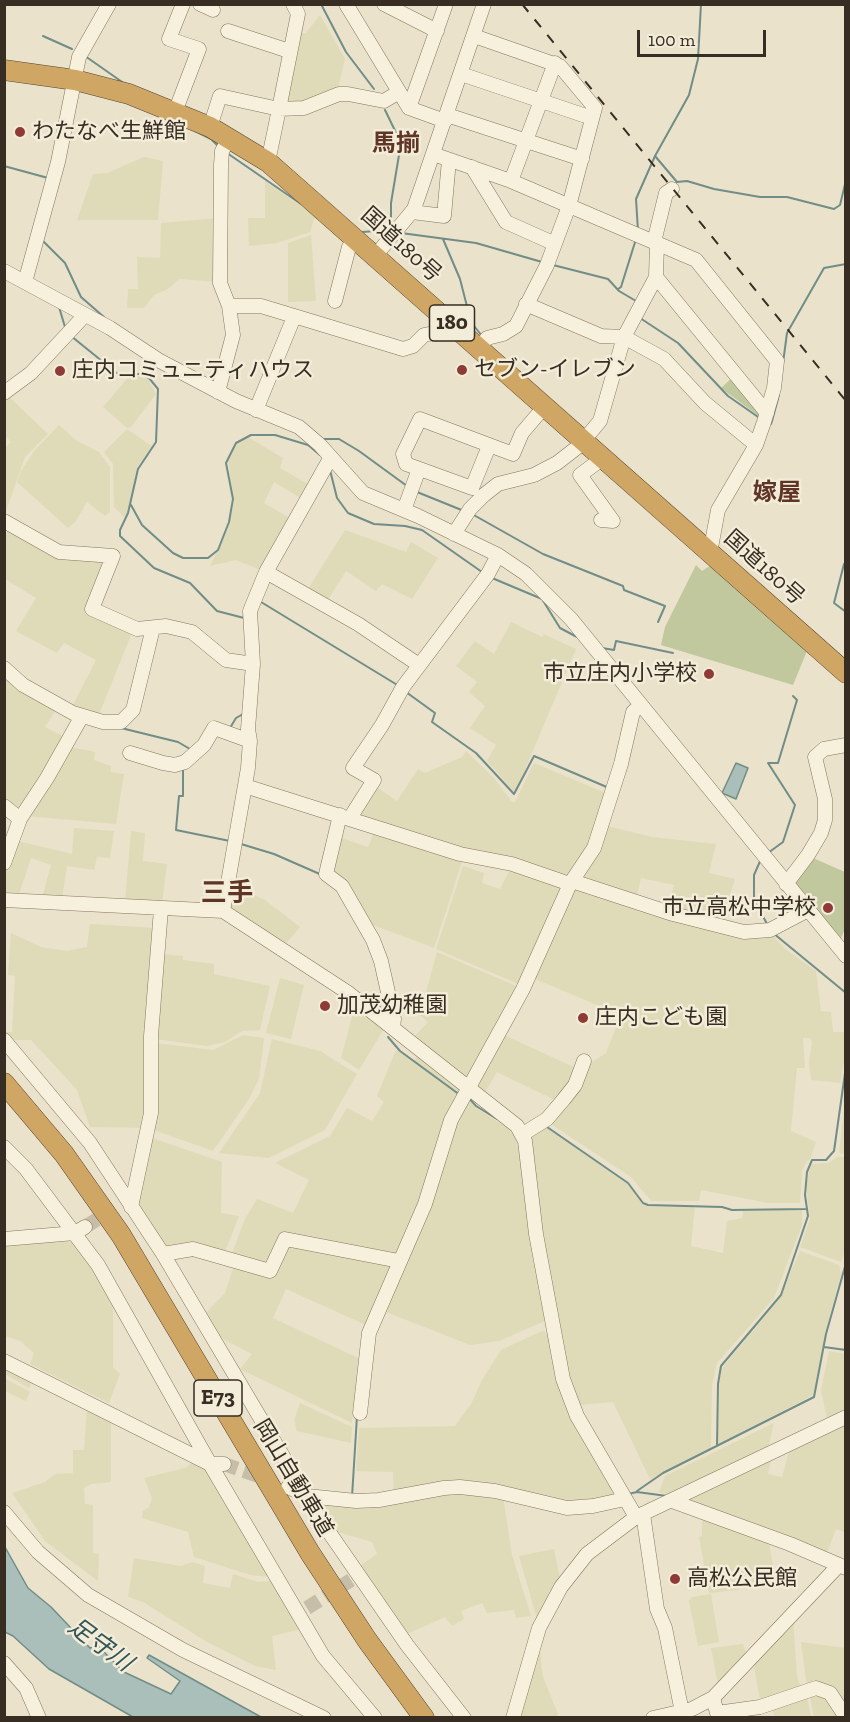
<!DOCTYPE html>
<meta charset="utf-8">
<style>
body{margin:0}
#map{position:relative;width:850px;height:1722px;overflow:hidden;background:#eae2ca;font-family:"Zilla Slab",serif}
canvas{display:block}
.frame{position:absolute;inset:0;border:6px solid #372d22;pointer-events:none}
.scale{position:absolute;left:637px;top:30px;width:129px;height:27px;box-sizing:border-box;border:3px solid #372d22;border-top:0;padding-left:8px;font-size:18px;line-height:21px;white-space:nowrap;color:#372d22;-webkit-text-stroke:4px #f2ecd8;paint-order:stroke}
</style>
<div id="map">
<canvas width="850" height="1722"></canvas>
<div class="frame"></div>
<div class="scale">100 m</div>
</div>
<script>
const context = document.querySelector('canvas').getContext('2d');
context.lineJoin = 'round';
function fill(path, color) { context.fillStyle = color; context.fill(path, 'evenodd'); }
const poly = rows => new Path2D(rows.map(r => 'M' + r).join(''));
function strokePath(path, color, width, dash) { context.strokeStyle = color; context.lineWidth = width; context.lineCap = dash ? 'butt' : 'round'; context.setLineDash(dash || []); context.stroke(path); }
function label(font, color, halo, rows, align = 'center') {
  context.font = font + ' "Zilla Slab","Noto Sans JP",serif'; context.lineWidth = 5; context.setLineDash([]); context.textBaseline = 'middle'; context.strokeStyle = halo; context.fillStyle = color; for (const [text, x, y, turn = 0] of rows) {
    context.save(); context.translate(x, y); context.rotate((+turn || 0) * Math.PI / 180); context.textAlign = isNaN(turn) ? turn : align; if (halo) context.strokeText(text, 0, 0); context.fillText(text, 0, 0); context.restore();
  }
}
fill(poly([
 [320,15,345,59,338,89,309,101,287,104,299,33,306,33],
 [144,157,163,161,158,220,77,220,93,174,107,173],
 [265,181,315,216,310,232,277,243,249,246,248,218,265,218],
 [218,218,219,282,179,279,168,289,154,295,144,308,127,308,128,289,138,289,137,257,160,258,161,223],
 [311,235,316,301,288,302,288,243],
 [131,374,148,379,156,394,131,427,127,428,103,407],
 [8,396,48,434,25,457,5,514,5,448,11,442,5,435,5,399],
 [59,425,77,441,99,452,110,467,110,512,105,516,87,502,76,521,68,528,17,482,21,471,34,451],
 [127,429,152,446,138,466,129,510,124,517,114,507,113,464,104,452],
 [248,437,283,458,280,468,313,487,304,500,274,482,264,503,293,520,263,571,236,560,210,566,228,528,234,503,228,460,237,443],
 [11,526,55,554,107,560,89,608,133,630,98,717,71,709,96,660,64,643,57,653,16,631,36,598,5,579,5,535],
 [345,530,406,552,411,542,438,558,412,599,382,584,376,591,346,571,326,603,306,592],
 [511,622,542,637,544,634,576,649,515,793,487,761,496,745,470,728,485,706,469,692,477,682,456,666,475,641,494,654],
 [4,674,57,708,45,727,66,738,18,814,5,802],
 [70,747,95,752,94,760,111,766,111,772,124,774,116,824,26,816],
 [466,751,494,778,512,802,515,802,534,763,608,794,593,844,569,882,352,814,372,784,397,801,418,769,425,773,462,757],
 [607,826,652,837,716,844,709,873,735,879,720,926,667,910,674,885,641,878,636,899,580,878],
 [74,828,114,831,110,858,97,857,94,870,67,866,62,898,42,898,51,865,31,858,18,897,5,896,4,875,18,841,72,854],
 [376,828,464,856,434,948,368,923,328,871,336,836,368,847],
 [131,831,145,833,143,861,167,864,162,904,125,902],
 [463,866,484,873,482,883,500,889,512,866,565,885,521,985,436,949],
 [239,888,265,900,300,927,284,946,231,911,230,905],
 [575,888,770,932,784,948,816,971,821,1011,831,1012,833,1032,845,1032,845,1057,840,1083,811,1080,809,1062,812,1042,810,1038,803,1038,805,1068,797,1068,791,1131,816,1142,810,1159,807,1161,802,1170,800,1203,768,1203,701,1190,699,1201,651,1201,631,1177,551,1124,566,1107,589,1064,606,1053,621,1015,535,979],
 [90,924,156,928,146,1128,90,1127,77,1090,31,1040,11,1040,5,1032,12,1032,15,976,8,975,11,933,41,947,67,951,87,947],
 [437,952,521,988,466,1081,413,1038,428,1022,420,1015],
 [162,954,183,956,183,960,214,964,214,974,270,986,260,1030,242,1031,225,1042,207,1046,155,1039],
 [280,978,304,985,291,1039,266,1033],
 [356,1002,385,1027,359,1070,341,1058],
 [243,1035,264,1038,259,1079,249,1099,213,1151,151,1129,155,1043,213,1050],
 [504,1035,576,1068,559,1102,497,1072,484,1094,476,1087,480,1082,477,1080],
 [272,1039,320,1051,357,1074,325,1130,269,1158,219,1153,260,1093],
 [396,1050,413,1061,421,1053,465,1089,422,1205,397,1259,288,1235,270,1265,231,1256,245,1219,257,1199,293,1213,309,1180,275,1163,330,1136,347,1108,372,1121,384,1102,377,1096],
 [467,1097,476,1108,508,1128,516,1138,548,1313,545,1321,499,1341,470,1345,381,1310],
 [845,1100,845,1154,839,1153],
 [545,1127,626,1183,647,1206,695,1207,691,1246,723,1253,727,1221,742,1218,743,1211,802,1209,802,1225,774,1298,717,1363,712,1386,711,1449,650,1479,613,1402,578,1405,572,1395,555,1323,529,1136],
 [149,1137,222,1162,221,1213,239,1216,224,1254,166,1248,137,1201],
 [837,1157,846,1157,846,1248,841,1262,800,1247,810,1219,806,1188,809,1171,812,1164,829,1163],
 [54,1241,76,1242,113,1303,113,1367,120,1374,109,1403,30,1364,34,1353,20,1341,5,1336,4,1247,26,1242],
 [286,1243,393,1264,366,1325,286,1289,273,1318,358,1358,352,1423,240,1369,252,1354,221,1338,205,1314,225,1293,234,1265,267,1275],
 [800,1251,839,1265,841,1275,830,1314,815,1394,718,1445,718,1391,721,1369,778,1301],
 [542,1331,551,1334,560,1373,619,1496,601,1501,561,1503,509,1489,394,1494,393,1472,356,1471,359,1428,455,1426,471,1404,482,1380,501,1350],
 [829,1351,845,1354,845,1411,828,1423,821,1391],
 [4,1362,34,1378,29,1388,5,1374],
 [4,1378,30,1392,26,1401,5,1391],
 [300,1403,352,1427,351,1443,297,1431,294,1420],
 [87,1407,111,1418,111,1482,91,1484,84,1488,85,1504,93,1505,93,1553,99,1554,98,1581,45,1541,12,1493,45,1482,55,1474,73,1473,73,1450,84,1450],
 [774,1423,767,1453,670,1495,659,1492,665,1476],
 [845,1423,845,1532,836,1529,826,1555,690,1501,691,1495,771,1460,768,1474,782,1477,789,1452],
 [193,1462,204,1464,269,1577,251,1575,194,1557,188,1532,142,1518,143,1511,149,1507,152,1498,144,1478,185,1468],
 [434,1492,503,1496,512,1555,531,1616,516,1618,514,1610,487,1613,482,1603,461,1611,464,1619,452,1626,445,1617,407,1634,358,1567,377,1554,372,1542,334,1531,316,1502],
 [702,1515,768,1537,775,1578,749,1583,738,1590,709,1593,699,1537,702,1536],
 [554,1549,560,1579,537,1619,519,1556],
 [134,1558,181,1566,193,1562,205,1566,203,1583,230,1588,233,1574,258,1582,272,1581,302,1629,272,1636,276,1670,255,1666,207,1642,143,1602,128,1597],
 [711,1594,719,1642,698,1646,689,1601,692,1597],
 [793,1619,797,1676,801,1690,761,1706,753,1661],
 [801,1642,845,1648,845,1712,835,1696,807,1687],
 [539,1644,543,1677,558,1714,556,1717,518,1718],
 [743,1644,747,1658,718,1685,711,1648],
 [818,1690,844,1717,814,1717,809,1691],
 [806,1692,811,1717,775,1717,771,1706]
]), '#dfdbb8');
fill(poly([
 [733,377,761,410,760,417,721,388],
 [696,565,702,571,711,565,807,651,793,685,661,645,665,627],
 [813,858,845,872,845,929,840,940,793,884]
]), '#c1c89e');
const water = poly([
 [736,763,748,768,736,799,722,793,736,763],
 [5,1547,28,1588,51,1607,90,1648,98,1646,124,1672,171,1694,180,1681,147,1658,149,1655,261,1717,133,1717,49,1669,13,1636,5,1632,5,1547]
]);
fill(water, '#aabfba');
strokePath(water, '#718d88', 1.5);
strokePath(poly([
 [321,4,346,52,374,89],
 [43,36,72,49],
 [85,56,125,84],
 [385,110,401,143,391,203,391,228],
 [195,131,211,139,218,146],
 [227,153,301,204],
 [655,156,689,95,698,59,701,4],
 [4,166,48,178],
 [638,231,636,199,655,156,677,182,687,181,714,189,760,197,787,197,834,209,840,205,846,180],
 [362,232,390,230],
 [401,233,476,243,542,262],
 [41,239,65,263,81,297,104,317],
 [443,239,460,279,471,322,482,336],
 [553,265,608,279,619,291,636,301],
 [618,289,621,287,636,239],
 [59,307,65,327],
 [640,318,678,343,728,396,761,419],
 [71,336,118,374,141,374,149,378,158,389,156,442,138,469,128,513,120,530,120,536,154,568,190,583,217,611,244,618],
 [783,363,787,333,824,268,846,264],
 [768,423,771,424,772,421,779,395],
 [322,439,339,439,359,451,407,486],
 [330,470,337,498,348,513,374,524,405,526,422,530,482,572],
 [417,492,464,511],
 [131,505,142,525,173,553,183,558,208,558,218,550,229,522,233,499,226,463,236,443,251,435,275,435,308,445,320,455],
 [472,514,543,554,623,586,624,590,665,606,658,622],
 [846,565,844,564,834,603,846,612],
 [492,578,542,599,560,628,577,637],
 [261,602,399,686],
 [602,648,614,650,616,641,673,653],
 [406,692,435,713,432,722,476,753,514,794,534,756,609,788],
 [121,728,178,742,190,749],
 [230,728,236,718,245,713],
 [183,767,183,796,179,796,176,830,230,841],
 [241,844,274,854,322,875],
 [768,853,783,842,795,805,768,763,778,763,797,700,793,696],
 [761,859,754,875,754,899,768,926],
 [773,933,846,993],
 [382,1012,379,1005,382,992],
 [388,1037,400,1051,460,1095],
 [468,1097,476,1106,497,1119],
 [547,1127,628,1183,643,1203,648,1205,722,1207,732,1210,806,1209],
 [824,1347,846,1350],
 [717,1446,718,1384,721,1366,781,1295,808,1216,805,1195,807,1172,812,1160,826,1160,834,1151,846,1066],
 [637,1491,663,1473,814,1397,826,1334,846,1263],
 [628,1494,637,1492,667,1496],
 [352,1497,357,1416]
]), '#718d88', 2);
strokePath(poly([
 [85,1227,118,1206],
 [224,1464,267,1479],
 [307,1608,351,1580]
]), '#c6bea8', 14, [14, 7]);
const minor = poly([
 [200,4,213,10],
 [346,4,409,108,446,4],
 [384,4,437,31],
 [228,31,289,51],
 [474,36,560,66,595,108,569,206,547,265,516,326,503,334,487,338,480,347],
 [461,74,592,118],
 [409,108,445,121],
 [175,112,199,49,169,39,183,4],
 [447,115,582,159],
 [210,127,220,96,279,109,298,14,293,4],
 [433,154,511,181,696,260,777,361,774,388,764,422,756,445,718,510,710,553],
 [268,162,279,109,304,108,339,94,348,94,384,101,399,92],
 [472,167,506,222,553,243],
 [511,181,555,63],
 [412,212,444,216,449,160],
 [654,242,666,193,672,189],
 [657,243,656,277,624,337,664,359,705,403,756,445],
 [376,255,414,209,484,4],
 [4,271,110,328,160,361,236,401,299,427,320,445,363,493,418,516,498,555,526,574,571,619,846,956],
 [656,277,767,413],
 [25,282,58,162,79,57,109,4],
 [335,301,349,247,356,237],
 [229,306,261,306,403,349,413,346,424,335,458,328],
 [218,392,233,335,229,306,220,283,221,165,222,151,229,139],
 [4,393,31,373,85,315],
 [256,410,294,317],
 [489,446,472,488,406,464,403,454,420,419,513,454,522,433,545,406],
 [404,510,419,469],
 [601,520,613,521,580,475,603,458],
 [4,521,59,552,113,556,92,609,137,629,166,626,192,632,226,660,253,664],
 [454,534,470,509,484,495,498,484,534,475,557,463,579,446,600,421,624,337,601,336,526,304],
 [266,572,358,624,419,665],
 [4,668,23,685,73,713,103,722,121,722,133,710,153,628],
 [130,753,163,763,175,765,185,762,204,745,214,728,250,741],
 [245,786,460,854,512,864,570,884],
 [4,806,20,819],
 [340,815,326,874,342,886,373,940,381,961,394,1019,393,1028],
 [350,818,374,780,353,768,382,725,403,687,488,574,498,555],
 [4,863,20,819,47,778,82,716],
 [572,881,673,914,744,932,770,930,808,910],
 [786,884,808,855,821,833,825,820,825,799,815,757,824,749,846,745],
 [4,900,223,911,347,992,517,1126,525,1141,536,1234,563,1379,577,1416,636,1517],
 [223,911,248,768,250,741,248,729,253,664,250,611,266,572,331,457],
 [4,1040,90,1143,163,1254,322,1522,407,1645,464,1718],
 [523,1134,547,1119,564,1099,575,1085,584,1061],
 [4,1147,26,1169,98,1265,210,1464,323,1656,375,1718],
 [131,1207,151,1113,151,1036,161,909],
 [4,1239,75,1233,85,1227],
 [163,1254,193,1249,270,1271,285,1239,399,1261],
 [4,1361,210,1464,224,1464],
 [360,1413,369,1333,425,1204,451,1120,523,989,570,884,594,848,621,764,633,712,641,705],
 [288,1487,307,1496,356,1501,379,1500,444,1488,460,1487,495,1491,567,1508,593,1506,625,1499],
 [672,1501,790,1544,846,1568],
 [4,1512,38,1552,88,1595,183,1650,324,1718],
 [643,1514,657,1609,665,1628,682,1712],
 [4,1663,26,1688,39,1718],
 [713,1698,717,1713,760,1707,816,1688,830,1693,846,1717],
 [513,1718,539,1628,561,1587,587,1554,636,1517,846,1417],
 [653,1718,692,1709,713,1698,839,1565]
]);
const highway = poly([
 [4,70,75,80,129,94,210,127,268,162,846,673],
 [4,1083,64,1154,121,1235,310,1553,367,1640,424,1718]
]);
strokePath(minor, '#857660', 15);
strokePath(highway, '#544433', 21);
strokePath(minor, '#f6f0dc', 14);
strokePath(highway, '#d0a664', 20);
strokePath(poly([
 [522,4,846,401]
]), '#372d22', 2, [10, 10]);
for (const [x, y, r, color] of [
 [20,132,6,"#8e3a36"],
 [462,370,6,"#8e3a36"],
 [60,371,6,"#8e3a36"],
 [709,674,6,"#8e3a36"],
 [828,908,6,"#8e3a36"],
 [325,1006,6,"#8e3a36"],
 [583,1018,6,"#8e3a36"],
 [675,1579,6,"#8e3a36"]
]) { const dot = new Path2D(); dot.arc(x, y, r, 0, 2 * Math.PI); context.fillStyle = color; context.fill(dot); strokePath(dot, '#f2ecd8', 2); }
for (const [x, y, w] of [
 [452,323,45],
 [218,1398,48]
]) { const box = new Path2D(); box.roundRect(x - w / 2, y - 18, w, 36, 4.5); context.fillStyle = '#f2ecd8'; context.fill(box); strokePath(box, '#372d22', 1.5); }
label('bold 21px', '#372d22', null, [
 ["180",452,323],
 ["E73",218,1398]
]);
label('22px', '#372d22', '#f2ecd8', [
 ["わたなべ生鮮館",32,132],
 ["セブン-イレブン",474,370],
 ["庄内コミュニティハウス",72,371],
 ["市立庄内小学校",697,674,"right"],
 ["市立高松中学校",816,908,"right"],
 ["加茂幼稚園",337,1006],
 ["庄内こども園",595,1018],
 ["高松公民館",687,1579]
], 'left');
label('22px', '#372d22', '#f2ecd8', [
 ["国道180号",401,245,42],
 ["国道180号",764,568,42],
 ["岡山自動車道",293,1478,59]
]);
label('bold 24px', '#5f3526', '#f2ecd8', [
 ["馬揃",396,144],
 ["嫁屋",777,493]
]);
label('italic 24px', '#355', '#f2ecd8', [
 ["足守川",100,1645,36]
]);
label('bold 26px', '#5f3526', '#f2ecd8', [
 ["三手",227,894]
]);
</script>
